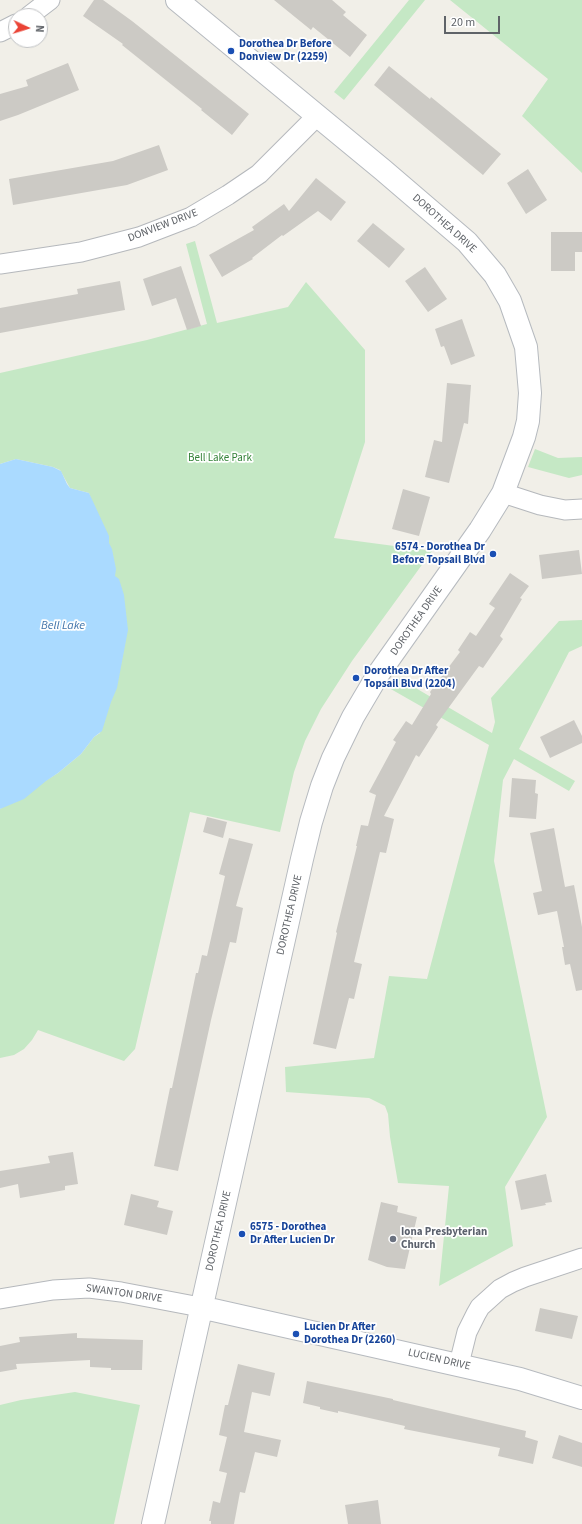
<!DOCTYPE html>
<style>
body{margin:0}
#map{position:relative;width:582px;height:1524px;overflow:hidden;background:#f1efe8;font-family:"Source Sans 3",sans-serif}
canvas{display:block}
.north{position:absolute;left:8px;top:8px;width:40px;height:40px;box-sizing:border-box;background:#fff;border:1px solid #bfc1c3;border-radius:50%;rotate:94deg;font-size:11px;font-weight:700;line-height:16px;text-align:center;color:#5f6368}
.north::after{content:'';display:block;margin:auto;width:14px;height:18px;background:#ea4335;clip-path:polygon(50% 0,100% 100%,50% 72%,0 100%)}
.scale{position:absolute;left:444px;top:16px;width:56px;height:18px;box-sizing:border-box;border:2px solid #5f6368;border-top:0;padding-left:5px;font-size:12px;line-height:14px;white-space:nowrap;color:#5f6368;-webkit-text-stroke:3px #fff;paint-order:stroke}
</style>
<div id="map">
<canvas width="582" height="1524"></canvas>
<div class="north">N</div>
<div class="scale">20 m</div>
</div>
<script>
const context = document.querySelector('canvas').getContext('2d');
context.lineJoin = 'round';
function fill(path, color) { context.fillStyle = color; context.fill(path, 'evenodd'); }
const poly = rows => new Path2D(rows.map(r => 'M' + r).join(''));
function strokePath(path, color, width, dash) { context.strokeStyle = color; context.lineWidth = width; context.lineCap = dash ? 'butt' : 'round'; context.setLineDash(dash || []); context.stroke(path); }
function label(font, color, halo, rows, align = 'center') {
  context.font = font + ' "Source Sans 3",sans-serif'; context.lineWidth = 3.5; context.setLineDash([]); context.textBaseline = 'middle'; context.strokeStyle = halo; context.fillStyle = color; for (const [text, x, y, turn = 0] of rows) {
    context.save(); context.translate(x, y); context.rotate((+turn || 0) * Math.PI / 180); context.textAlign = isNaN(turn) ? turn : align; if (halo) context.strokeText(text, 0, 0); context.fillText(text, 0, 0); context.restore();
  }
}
fill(poly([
 [409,0,425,0,344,100,334,92],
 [450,0,582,0,582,173,522,116,548,79],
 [195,241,217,323,288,307,306,282,365,350,365,442,334,538,432,551,352,661,321,709,305,741,294,772,280,832,190,812,135,1049,124,1061,38,1030,32,1040,24,1049,14,1055,0,1058,0,809,58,773,81,754,94,737,100,733,115,578,89,493,70,488,60,470,53,467,16,459,0,464,0,373,147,340,207,324,186,244],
 [535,449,558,458,582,457,582,475,569,478,528,467],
 [582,620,582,646,569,652,519,749,575,781,569,791,514,759,503,780,494,861,547,1117,505,1187,513,1246,439,1286,449,1186,398,1183,390,1137,388,1114,385,1106,369,1098,286,1092,285,1067,374,1058,389,976,427,979,489,745,389,688,397,677,492,733,495,722,491,698,559,621],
 [75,1392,140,1405,114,1524,0,1524,0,1405,21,1400]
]), '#c5e8c5');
fill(poly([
 [16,459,53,467,61,471,67,484,70,488,89,493,109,536,109,543,112,549,116,569,115,576,119,579,124,595,128,630,117,688,111,702,102,731,94,737,81,754,58,773,46,781,24,799,0,809,0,464]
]), '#aadaff');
fill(poly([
 [94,0,103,0,132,21,249,114,232,135,201,110,202,109,122,45,123,44,83,16],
 [274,0,332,0,346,12,343,15,367,35,350,57,313,27,311,30],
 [68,63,79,90,18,115,0,121,0,94,28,86,26,80],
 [389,66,430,99,431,97,501,154,483,175,374,85],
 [159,145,168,170,127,185,13,205,9,179,113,161],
 [528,169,547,200,526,214,507,183],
 [316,178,346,202,331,221,318,211,283,236,282,235,252,258,253,259,222,277,209,255,254,230,252,227,284,204,289,211],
 [373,223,405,249,389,268,357,241],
 [551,232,582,232,582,252,575,252,575,271,551,271],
 [181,266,201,326,187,330,176,298,152,306,143,279],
 [425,267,447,299,428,312,405,281],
 [120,281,125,310,0,333,0,308,78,294,77,289],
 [462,319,475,356,451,365,444,346,441,347,435,329],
 [447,383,471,385,468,424,464,423,449,483,425,477,434,440,442,442],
 [403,489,430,497,419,536,392,529],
 [579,550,582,574,542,579,539,555],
 [510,573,529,586,520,598,522,599,500,636,503,639,483,668,479,666,436,725,438,727,419,757,416,755,384,816,394,819,386,853,380,852,354,962,362,964,354,999,349,998,336,1049,313,1044,337,933,336,932,357,846,356,846,361,825,368,826,376,795,369,792,396,742,393,740,406,721,412,725,431,694,430,692,460,652,458,650,470,632,476,636,495,608,489,604],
 [574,720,582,736,582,743,550,758,540,737],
 [512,778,536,780,535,793,538,794,536,819,509,817],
 [207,817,227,822,223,838,203,832],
 [554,828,565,887,574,885,582,927,582,990,576,991,570,964,565,965,562,947,564,947,557,911,538,915,533,893,542,891,530,833],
 [229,838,253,844,236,906,243,908,236,943,230,942,211,1020,178,1171,154,1166,170,1088,172,1088,196,973,198,973,202,955,207,956,225,876,219,874],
 [73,1152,78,1184,65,1186,65,1190,20,1198,18,1184,0,1188,0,1171,50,1163,48,1156],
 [546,1174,552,1202,545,1203,546,1205,521,1210,515,1181],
 [131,1194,159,1201,157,1207,173,1211,167,1235,124,1225],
 [381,1202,398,1206,397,1212,417,1217,405,1269,387,1267,368,1260],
 [540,1308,578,1316,572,1339,535,1331],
 [77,1333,77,1338,143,1340,142,1370,111,1370,111,1368,90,1367,90,1360,16,1364,17,1369,0,1372,0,1346,20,1342,19,1337],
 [238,1364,275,1373,270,1396,252,1392,244,1432,281,1440,277,1457,255,1452,245,1493,240,1492,234,1524,211,1524,211,1521,209,1521,213,1501,220,1503,227,1473,219,1471,227,1437,219,1435,225,1405,228,1405],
 [307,1381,393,1399,393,1400,526,1431,525,1437,538,1441,533,1464,498,1456,500,1448,404,1429,405,1426,338,1411,338,1413,320,1409,320,1407,303,1403],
 [559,1435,582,1443,582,1467,552,1458],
 [378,1500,381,1524,348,1524,345,1505]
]), '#cccac5');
const street = poly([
 [29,16,50,0],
 [0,32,16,24],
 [0,264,81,252,139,237,191,217,228,195,259,174,317,116],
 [503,493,540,505,565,510,582,509],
 [0,1299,53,1290,89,1288,121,1292,200,1307],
 [459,1364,467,1332,476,1314,480,1307,500,1289,513,1282,525,1277,582,1258]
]);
const secondary = poly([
 [200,1307,520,1379,582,1398],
 [153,1524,302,859,311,822,322,786,333,758,353,717,379,673,480,530,503,493,524,437,528,421,530,393,526,347,510,301,495,275,467,242,383,170,177,0]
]);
strokePath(street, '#b5b8bc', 21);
strokePath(secondary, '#b6babf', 24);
strokePath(street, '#fff', 19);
strokePath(secondary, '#fff', 22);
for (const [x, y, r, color] of [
 [231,51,4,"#1a4fb4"],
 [493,554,4,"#1a4fb4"],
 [356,678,4,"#1a4fb4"],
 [242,1234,4,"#1a4fb4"],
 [393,1239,4,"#6b7280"],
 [296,1334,4,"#1a4fb4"]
]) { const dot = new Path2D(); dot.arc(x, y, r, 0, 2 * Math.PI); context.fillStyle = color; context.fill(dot); strokePath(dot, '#fff', 1.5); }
label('bold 11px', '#164399', '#fff', [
 ["Dorothea Dr Before",239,45],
 ["Donview Dr (2259)",239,58],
 ["6574 - Dorothea Dr",485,548,"right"],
 ["Before Topsail Blvd",485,561,"right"],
 ["Dorothea Dr After",364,672],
 ["Topsail Blvd (2204)",364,685],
 ["6575 - Dorothea",250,1228],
 ["Dr After Lucien Dr",250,1241],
 ["Lucien Dr After",304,1328],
 ["Dorothea Dr (2260)",304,1341]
], 'left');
label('11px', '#5f6368', '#fff', [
 ["DOROTHEA DRIVE",444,224,42],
 ["DONVIEW DRIVE",163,226,-21],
 ["DOROTHEA DRIVE",417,621,-55],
 ["DOROTHEA DRIVE",290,915,-77],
 ["DOROTHEA DRIVE",219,1231,-77],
 ["SWANTON DRIVE",124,1294,8],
 ["LUCIEN DRIVE",439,1360,13]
]);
label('11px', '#348238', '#fff', [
 ["Bell Lake Park",220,459]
]);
label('bold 11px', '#5b616d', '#fff', [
 ["Iona Presbyterian",401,1233],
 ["Church",401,1246]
], 'left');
label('italic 12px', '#4174aa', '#fff', [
 ["Bell Lake",63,626]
]);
</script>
